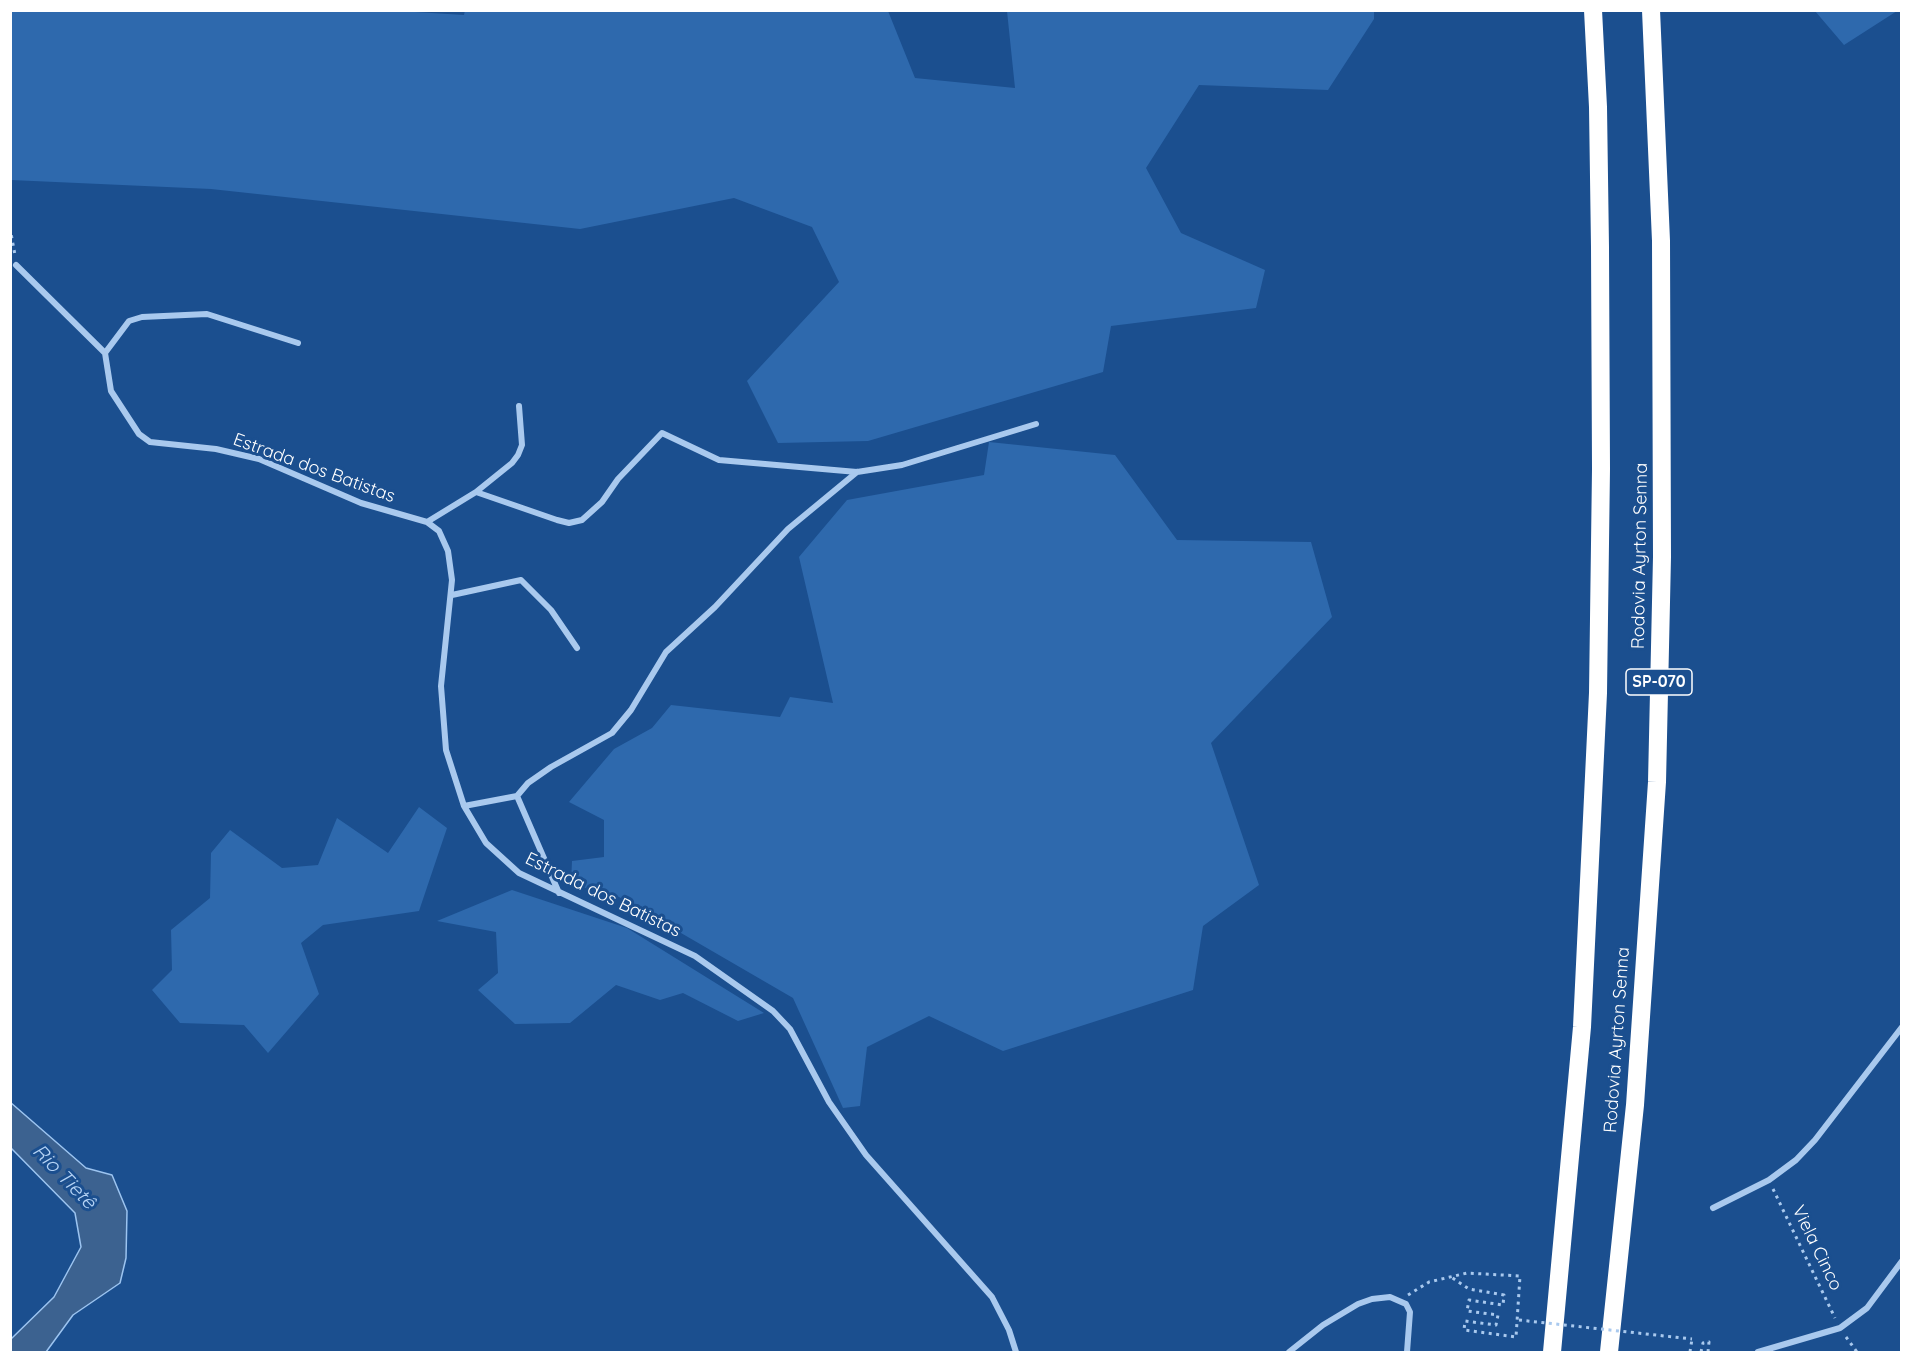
<!DOCTYPE html>
<meta charset="utf-8">
<style>
body{margin:0}
#map{position:relative;width:1912px;height:1363px;overflow:hidden;background:#1b4f8f;font-family:Quicksand,sans-serif}
canvas{display:block}
.frame{position:absolute;inset:0;border:12px solid #fff;pointer-events:none}
</style>
<div id="map">
<canvas width="1912" height="1363"></canvas>
<div class="frame"></div>
</div>
<script>
const context = document.querySelector('canvas').getContext('2d');
context.lineJoin = 'round';
function fill(path, color) { context.fillStyle = color; context.fill(path, 'evenodd'); }
const poly = rows => new Path2D(rows.map(r => 'M' + r).join(''));
function strokePath(path, color, width, dash) { context.strokeStyle = color; context.lineWidth = width; context.lineCap = dash ? 'butt' : 'round'; context.setLineDash(dash || []); context.stroke(path); }
function label(font, color, halo, rows, align = 'center') {
  context.font = font + ' Quicksand,sans-serif'; context.lineWidth = 6; context.setLineDash([]); context.textBaseline = 'middle'; context.strokeStyle = halo; context.fillStyle = color; for (const [text, x, y, turn = 0] of rows) {
    context.save(); context.translate(x, y); context.rotate((+turn || 0) * Math.PI / 180); context.textAlign = isNaN(turn) ? turn : align; if (halo) context.strokeText(text, 0, 0); context.fillText(text, 0, 0); context.restore();
  }
}
fill(poly([
 [383,10,464,15,465,10,888,11,915,78,1015,88,1007,11,1374,10,1374,19,1328,90,1199,85,1146,168,1181,233,1265,270,1256,308,1111,326,1103,372,868,441,778,443,747,381,839,282,812,227,734,198,580,229,211,189,11,180,11,11],
 [1815,11,1897,11,1844,45],
 [989,442,1115,455,1177,540,1311,542,1332,617,1211,743,1259,885,1203,926,1193,990,1003,1051,929,1016,867,1047,860,1106,843,1108,793,998,619,897,571,884,572,861,604,857,604,820,569,802,614,749,652,728,671,705,780,717,790,697,833,703,799,557,847,500,984,475],
 [419,807,447,828,419,911,323,925,301,943,319,994,268,1053,244,1025,180,1023,152,990,172,970,171,930,210,898,211,853,230,830,282,868,318,865,337,818,388,853],
 [512,890,627,928,764,1013,738,1021,683,993,660,1000,616,985,570,1023,515,1024,478,990,498,973,496,932,437,921]
]), '#2e69ad');
const water = poly([
 [10,1102,86,1168,112,1175,127,1211,126,1258,120,1283,73,1315,46,1352,11,1352,11,1339,54,1297,81,1247,75,1213,11,1148,10,1102]
]);
fill(water, '#3c6290');
strokePath(water, '#9cc4f0', 1.5);
strokePath(poly([
 [10,228,15,255],
 [1773,1189,1835,1318],
 [1408,1295,1429,1282,1467,1273,1520,1276,1516,1337,1464,1330,1465,1321,1496,1325,1498,1315,1467,1311,1469,1300,1503,1305,1504,1295,1469,1289,1451,1277],
 [1846,1337,1857,1352],
 [1690,1352,1692,1339],
 [1701,1352,1703,1343,1709,1342,1708,1352]
]), '#a9c9ee', 3, [3, 4.5]);
strokePath(poly([
 [16,265,105,353,111,391,139,434,150,442,216,449,259,459,361,503,427,522,439,531,448,551,452,580,441,686,446,750,464,806,486,843,519,873,695,956,773,1011,790,1029,829,1102,866,1155,992,1297,1009,1330,1016,1352],
 [105,353,129,321,142,317,207,314,298,343],
 [476,492,512,463,518,455,522,445,519,406],
 [427,522,476,492,557,520,569,523,582,520,602,502,618,479,662,433,719,460,857,472,902,465,1036,424],
 [452,595,521,580,551,610,577,648],
 [517,796,559,893],
 [464,806,517,796,528,783,551,767,612,733,631,710,666,652,715,607,788,529,857,472],
 [1713,1208,1769,1180,1796,1160,1815,1140,1902,1027],
 [1289,1352,1323,1325,1358,1304,1372,1299,1390,1297,1406,1304,1410,1312,1407,1352],
 [1758,1352,1840,1328,1867,1308,1902,1261]
]), '#a9c9ee', 6);
strokePath(poly([
 [1552,1352,1582,1027,1598,693,1601,469,1600,247,1598,107,1593,10],
 [1609,1352,1635,1105,1657,782,1662,557,1661,241,1651,10]
]), '#fff', 18);
strokePath(poly([
 [1519,1320,1692,1339]
]), '#a9c9ee', 3, [3, 4.5]);
for (const [x, y, w] of [
 [1659,682,66]
]) { const box = new Path2D(); box.roundRect(x - w / 2, y - 13, w, 26, 4.5); context.fillStyle = '#1b4f8f'; context.fill(box); strokePath(box, '#fff', 1.5); }
label('bold 16px', '#fff', null, [
 ["SP-070",1659,682]
]);
label('18px', '#fff', '#1b4f8f', [
 ["Estrada dos Batistas",314,468,20],
 ["Rodovia Ayrton Senna",1640,556,-89],
 ["Estrada dos Batistas",603,895,26],
 ["Rodovia Ayrton Senna",1617,1040,-86],
 ["Viela Cinco",1817,1248,64]
]);
label('italic 20px', '#b5d3f5', '#1b4f8f', [
 ["Rio Tietê",64,1177,46]
]);
</script>
